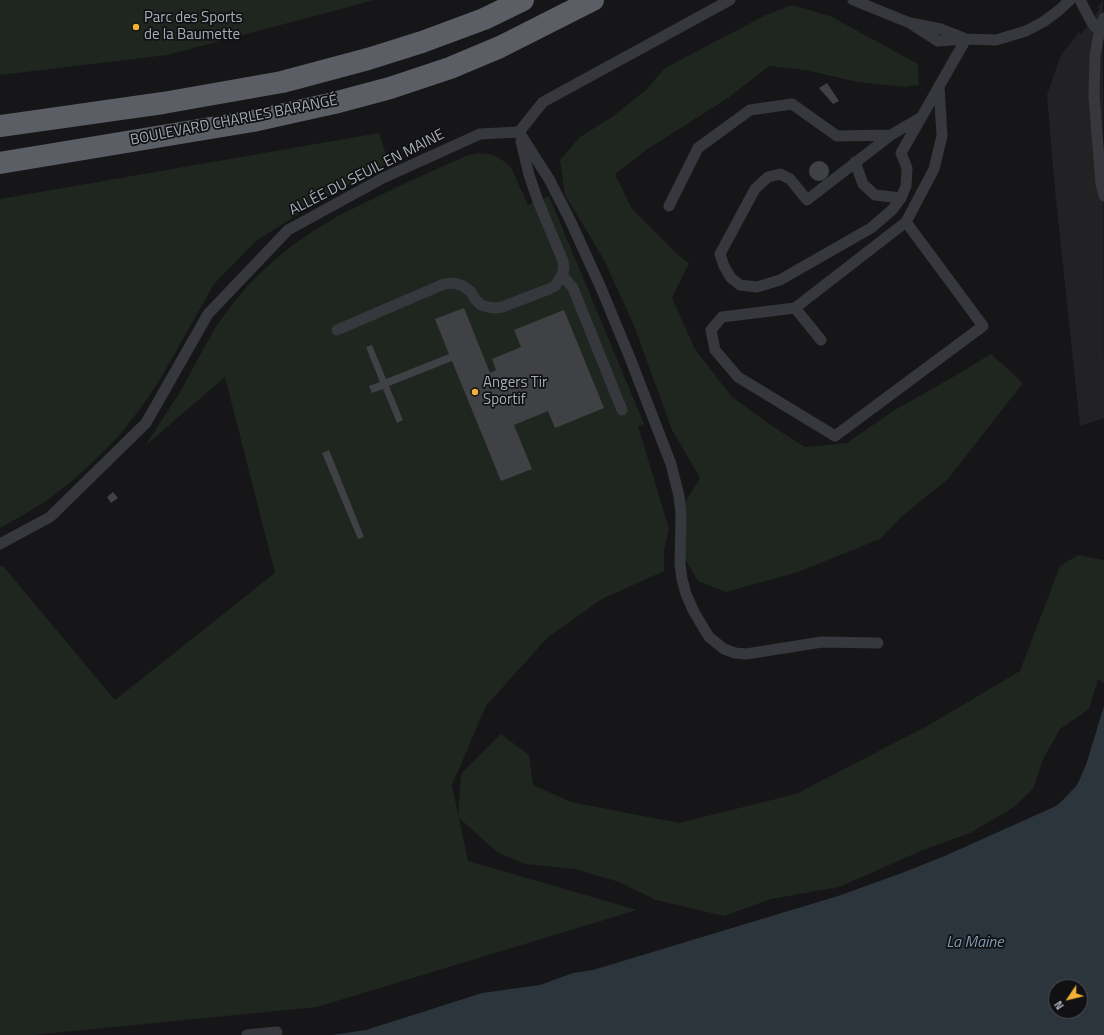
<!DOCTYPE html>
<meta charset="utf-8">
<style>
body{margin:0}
#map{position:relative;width:1104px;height:1035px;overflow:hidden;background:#161618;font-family:"Titillium Web",sans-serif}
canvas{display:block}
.north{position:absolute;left:1048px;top:979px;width:40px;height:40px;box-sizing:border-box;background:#111113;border:1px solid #4d4f55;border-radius:50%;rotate:235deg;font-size:11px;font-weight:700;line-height:16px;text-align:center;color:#a8adb8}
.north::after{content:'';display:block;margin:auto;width:14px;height:18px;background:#f2b134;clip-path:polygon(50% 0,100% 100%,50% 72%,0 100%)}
</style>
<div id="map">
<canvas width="1104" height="1035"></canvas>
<div class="north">N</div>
</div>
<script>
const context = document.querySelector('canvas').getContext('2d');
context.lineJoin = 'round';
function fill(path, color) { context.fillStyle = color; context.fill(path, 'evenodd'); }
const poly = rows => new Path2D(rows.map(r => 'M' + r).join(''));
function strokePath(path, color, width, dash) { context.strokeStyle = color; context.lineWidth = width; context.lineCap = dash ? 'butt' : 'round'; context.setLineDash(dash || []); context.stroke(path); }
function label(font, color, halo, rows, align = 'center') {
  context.font = font + ' "Titillium Web",sans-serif'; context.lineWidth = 3.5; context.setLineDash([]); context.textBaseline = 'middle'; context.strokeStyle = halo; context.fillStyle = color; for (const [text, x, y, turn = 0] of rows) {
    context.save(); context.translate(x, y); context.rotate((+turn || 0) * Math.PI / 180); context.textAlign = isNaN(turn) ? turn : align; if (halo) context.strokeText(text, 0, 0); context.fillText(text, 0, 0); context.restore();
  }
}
fill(poly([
 [1103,0,1104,418,1080,426,1055,190,1047,95,1061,55,1079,32,1081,34,1100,9,1098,7]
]), '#222225');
fill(poly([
 [0,0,375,0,167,55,0,75],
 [792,5,830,16,918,64,919,85,905,87,857,82,806,70,769,66,728,98,649,148,615,174,632,209,677,254,689,263,672,298,695,349,731,396,772,426,805,447,847,443,893,411,953,377,991,354,1023,383,948,479,902,516,880,539,798,572,726,592,698,581,685,559,679,512,700,478,672,430,635,328,604,260,565,195,560,160,580,137,612,117,647,89,665,68,766,15],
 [379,133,389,164,355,181,321,200,289,220,256,241,214,284,158,383,139,410,119,436,96,459,72,481,46,501,18,518,0,528,0,199],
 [479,153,489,154,497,157,505,162,511,168,515,176,528,205,549,196,644,424,638,426,669,529,664,550,664,571,602,599,547,638,486,706,452,785,458,815,461,774,501,734,529,755,533,785,571,802,679,823,796,794,929,725,1020,671,1060,566,1078,555,1104,560,1104,683,1098,679,1089,709,1060,729,1043,759,1033,789,1014,807,970,833,923,850,839,887,771,899,724,916,656,900,619,882,575,869,525,864,497,852,459,818,468,861,637,910,317,1007,33,1035,0,1035,0,566,3,566,115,700,275,573,225,377,145,446,180,392,215,328,231,306,248,285,268,266,290,247,313,231,338,216,397,187,468,155]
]), '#1e261f');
fill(poly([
 [1104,706,1104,1035,332,1035,366,1030,482,993,540,985,573,973,593,970,838,896,902,873,947,855,1056,806,1063,800,1077,785,1086,765],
 [1056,987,1080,987,1080,1011,1056,1011]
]), '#2c353c');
fill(poly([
 [827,83,839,101,833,104,819,88],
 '809 171a10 10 0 1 1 20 0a10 10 0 1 1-20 0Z',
 [464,308,490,373,496,370,492,359,521,347,514,330,564,310,604,408,555,428,548,411,514,425,532,469,501,481,452,361,389,386,403,420,397,423,383,389,372,393,369,386,380,382,366,347,372,345,386,379,449,354,435,319],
 [329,450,364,537,358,539,322,453],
 [113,492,118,498,111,503,107,497]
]), '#404145');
strokePath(poly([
 [853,0,910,23,941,29,964,38],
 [1080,0,1091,21,1095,27,1100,29],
 [1104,18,1100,29,1095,55,1094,96,1101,184,1104,196],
 [910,23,938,41,966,39,996,40,1026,31,1043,22,1058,11,1070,0],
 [920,118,891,135,807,200,790,179,780,174,768,177,755,189,720,254,724,266,731,278,740,285,757,287,780,280,871,228,892,210,901,198,906,186,907,168,901,153,966,39],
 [519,132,549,179,570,220,601,288,630,358,671,464,679,496,681,514,680,564,682,579,686,594,694,612,709,637,724,649,735,653,746,654,822,642,878,643],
 [855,162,863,184,875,195,901,198],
 [669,206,698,148,750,110,792,104,837,136,891,135],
 [562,275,573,288,622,410],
 [795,308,722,317,711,330,715,350,738,377,835,436,983,326,906,222],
 [337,330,444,284,454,283,463,286,471,292,475,299,481,305,488,307,495,308,502,307,549,289,555,286,562,275,564,268,563,261,538,201,529,175,521,141],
 [821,340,795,308,906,222,934,169,942,136,939,86],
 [0,544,50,517,146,423,208,314,288,230,383,178,480,134,519,132,543,102,730,0],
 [247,1035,277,1032]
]), '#37383d', 11);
strokePath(poly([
 [0,126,163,103,282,82,368,59,422,42,484,19,523,0],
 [0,163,253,121,334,103,390,88,450,68,500,47,593,0]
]), '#5b5e65', 22);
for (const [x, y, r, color] of [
 [136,27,4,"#f2b134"],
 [475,392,4,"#f2b134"]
]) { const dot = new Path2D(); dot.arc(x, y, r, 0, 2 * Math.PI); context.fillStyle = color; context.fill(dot); strokePath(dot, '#111113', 1.5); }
label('15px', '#a8adb8', '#111113', [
 ["Parc des Sports",144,18],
 ["de la Baumette",144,35],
 ["Angers Tir",483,383],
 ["Sportif",483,400]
], 'left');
label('15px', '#a8adb8', '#111113', [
 ["BOULEVARD CHARLES BARANGÉ",234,121,-11],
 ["ALLÉE DU SEUIL EN MAINE",367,173,-27]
]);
label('italic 16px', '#7f9bb3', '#111113', [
 ["La Maine",975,943]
]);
</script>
